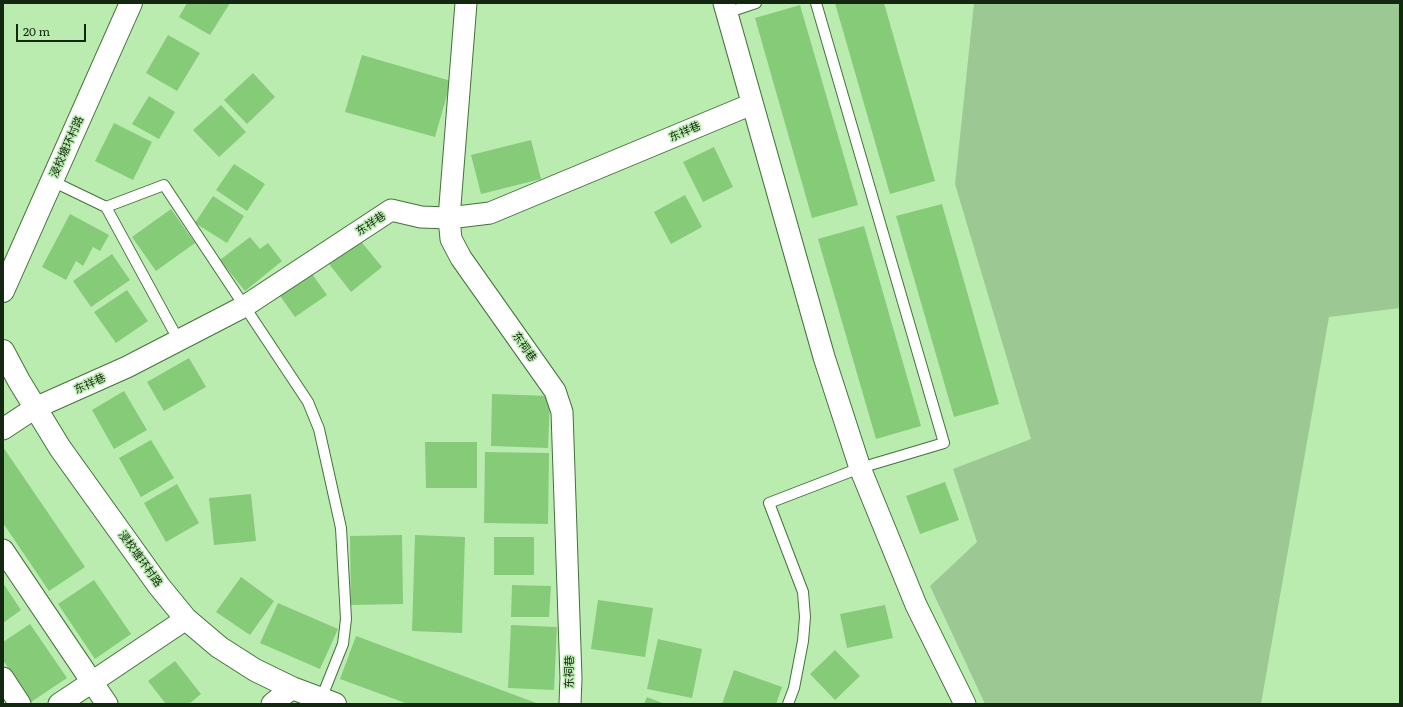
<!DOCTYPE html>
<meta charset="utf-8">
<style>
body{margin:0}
#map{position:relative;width:1403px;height:707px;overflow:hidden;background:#baecb0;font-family:Literata,serif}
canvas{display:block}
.frame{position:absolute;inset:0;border:4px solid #142711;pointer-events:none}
.scale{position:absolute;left:16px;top:24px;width:70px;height:18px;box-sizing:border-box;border:2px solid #142711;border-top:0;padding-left:5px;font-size:12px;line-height:14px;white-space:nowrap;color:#142711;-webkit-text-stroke:3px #baecb0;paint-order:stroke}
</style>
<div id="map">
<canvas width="1403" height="707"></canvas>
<div class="frame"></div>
<div class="scale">20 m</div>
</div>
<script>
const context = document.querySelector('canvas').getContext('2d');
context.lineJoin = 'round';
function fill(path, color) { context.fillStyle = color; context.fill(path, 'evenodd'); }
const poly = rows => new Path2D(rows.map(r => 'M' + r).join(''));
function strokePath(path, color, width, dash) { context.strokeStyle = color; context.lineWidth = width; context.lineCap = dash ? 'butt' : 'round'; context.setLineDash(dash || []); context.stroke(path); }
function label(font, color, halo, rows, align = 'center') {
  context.font = font + ' Literata,"Noto Sans SC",serif'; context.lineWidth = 3; context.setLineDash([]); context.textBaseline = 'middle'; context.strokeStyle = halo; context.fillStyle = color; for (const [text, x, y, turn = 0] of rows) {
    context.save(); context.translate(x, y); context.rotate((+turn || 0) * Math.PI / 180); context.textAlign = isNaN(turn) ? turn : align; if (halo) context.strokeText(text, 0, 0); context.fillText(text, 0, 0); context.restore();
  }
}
fill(poly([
 [974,3,1400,3,1400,308,1329,317,1261,704,985,704,930,586,977,542,953,469,1031,439,955,184]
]), '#9cc993');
fill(poly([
 [187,3,230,3,210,35,179,17],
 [835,3,884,3,935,181,890,194],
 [800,5,858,205,812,218,755,18],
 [168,35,200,53,177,91,146,73],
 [362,55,451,81,435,137,345,112],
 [253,73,275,97,247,124,224,100],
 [149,96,175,112,159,139,132,124],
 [221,105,246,132,219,157,193,130],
 [114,123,152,142,133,180,95,161],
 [531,140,541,179,481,194,471,155],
 [714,147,733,187,703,202,683,162],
 [234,164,265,184,247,211,216,190],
 [685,195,702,227,671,244,654,212],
 [213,196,244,216,227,243,195,223],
 [942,204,999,404,954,417,896,216],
 [171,209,195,243,156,271,132,237],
 [70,214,109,235,100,251,93,247,83,266,76,261,66,280,42,267],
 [864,226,921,426,876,439,818,239],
 [250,237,260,249,268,243,282,261,245,291,220,260],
 [359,239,382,267,351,292,329,264],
 [112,254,130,280,91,307,73,281],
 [310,271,327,295,295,317,278,293],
 [127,290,148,321,116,343,94,312],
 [189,358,206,387,164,411,147,382],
 [124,391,147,430,114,449,92,410],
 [492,394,550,396,548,448,491,446],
 [151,440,174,478,141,497,119,458],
 [425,442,477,442,477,488,426,488],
 [3,447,85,567,49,591,3,523],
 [485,452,549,453,548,524,484,523],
 [945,482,959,520,920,534,906,496],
 [177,484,199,523,166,542,144,503],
 [251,494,256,541,214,545,209,498],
 [402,535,403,604,351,605,350,536],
 [415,535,465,537,462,633,412,631],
 [494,537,534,537,534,575,494,575],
 [241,577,274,601,250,635,216,612],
 [94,580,131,634,95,659,58,604],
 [3,583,21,610,3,623],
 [512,585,551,586,549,617,511,617],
 [598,600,653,608,645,657,591,649],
 [278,603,338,629,320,669,260,643],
 [885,605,893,638,847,648,840,614],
 [30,624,67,678,31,702,3,660,3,642],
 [511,625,557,627,554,690,508,688],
 [356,636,539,704,408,704,340,679],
 [658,639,702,649,692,698,647,689],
 [835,650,860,676,835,700,810,674],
 [175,661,201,694,189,704,166,704,148,681],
 [734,670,782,687,776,704,722,704],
 [647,697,665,704,644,704]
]), '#85cb78');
const lane = poly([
 [726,13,756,3],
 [52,181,106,207,179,341],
 [106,207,164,185,308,402,319,429,341,528,346,619,343,644,321,699],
 [788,704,794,688,803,641,805,617,803,592,769,503,860,468,944,443,816,3]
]);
const street = poly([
 [466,3,449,218,451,239,461,258,555,391,562,412,571,678,570,704],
 [724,3,824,357,860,468,916,605,965,704],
 [3,429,35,408,127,367,245,306,391,210,421,217,449,218,490,213,752,104],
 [3,550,92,682,186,619],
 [3,678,20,704],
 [59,704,92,682,107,704],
 [272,704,292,688]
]);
const secondary = poly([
 [3,291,131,3],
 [3,351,19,381,60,448,159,586,186,619,219,647,255,670,292,688,335,704]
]);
strokePath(lane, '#44723c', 12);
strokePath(street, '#44723c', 23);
strokePath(secondary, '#44723c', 24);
strokePath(lane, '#fff', 10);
strokePath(street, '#fff', 21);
strokePath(secondary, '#fff', 22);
label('11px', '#142711', '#baecb0', [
 ["东祥巷",685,132,-23],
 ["浸校塘环村路",67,147,-66],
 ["东祥巷",371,224,-33],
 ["东祠巷",524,347,55],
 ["东祥巷",90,384,-24],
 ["浸校塘环村路",140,559,54],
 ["东祠巷",570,672,-90]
]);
</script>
